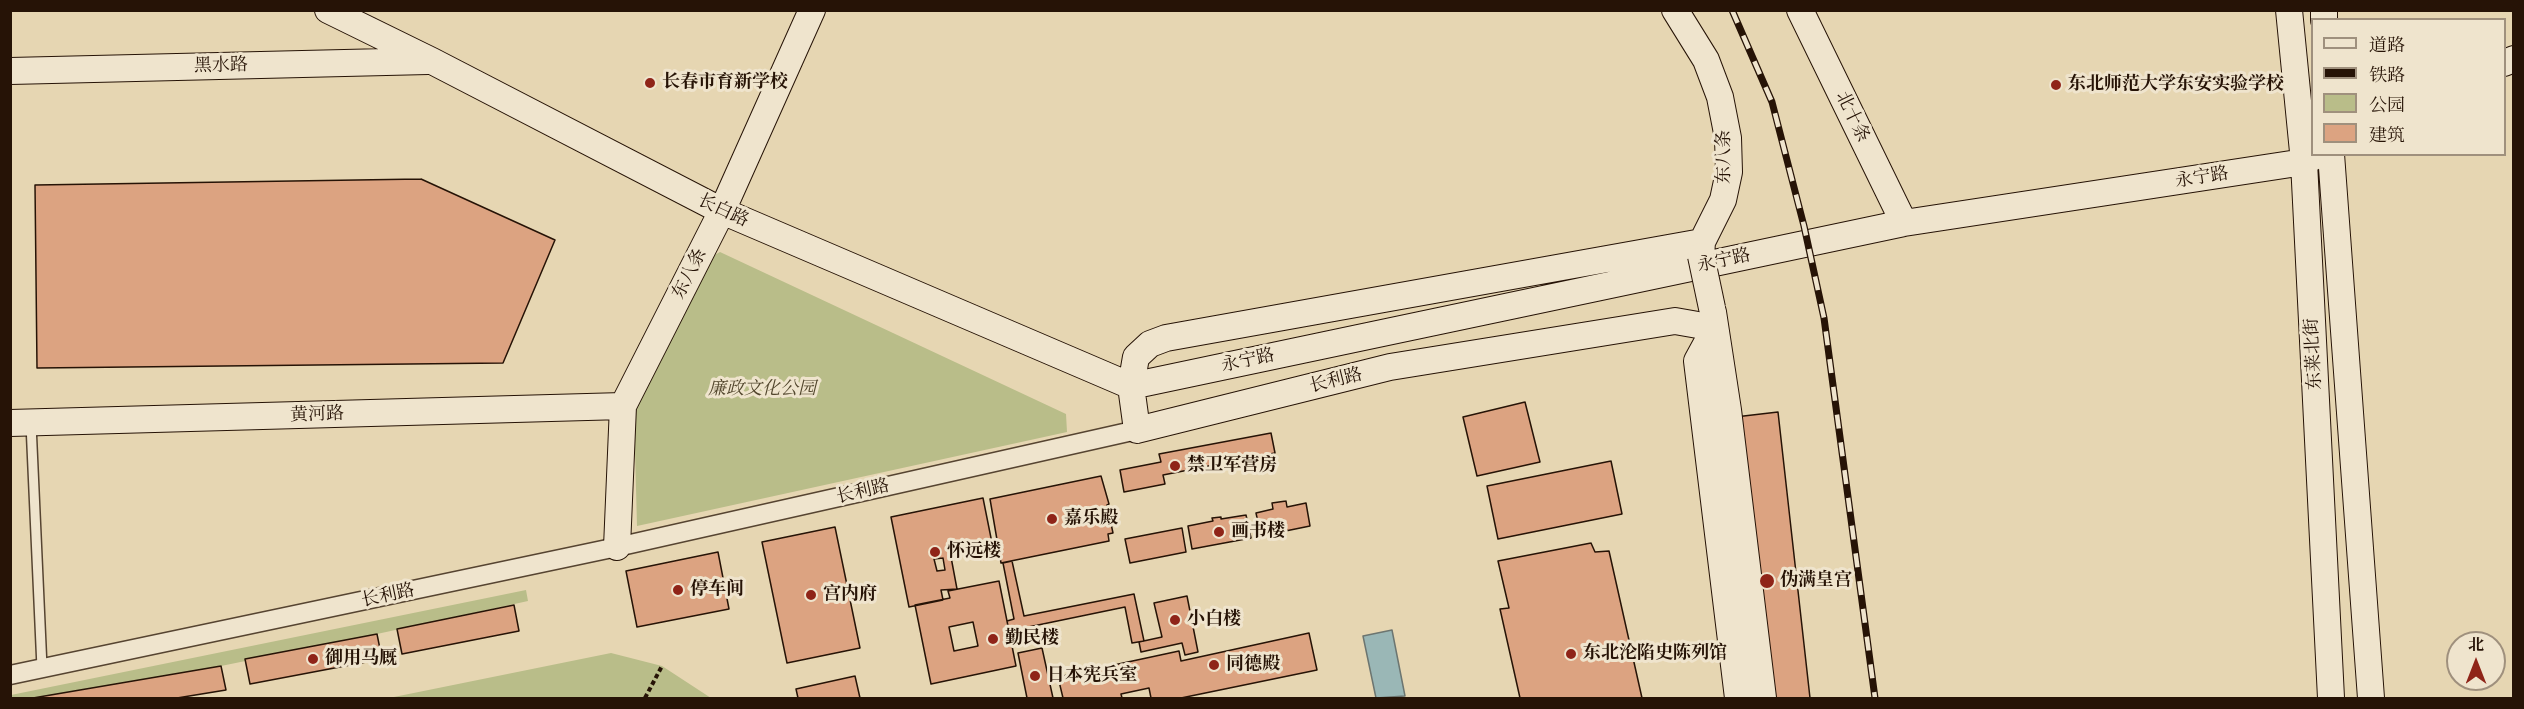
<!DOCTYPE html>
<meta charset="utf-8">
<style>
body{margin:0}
#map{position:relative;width:2524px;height:709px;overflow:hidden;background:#e6d6b2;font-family:"IM FELL Great Primer","Noto Serif SC",serif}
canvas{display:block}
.frame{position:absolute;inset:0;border:12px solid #261306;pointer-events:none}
.legend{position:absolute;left:2311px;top:18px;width:195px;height:138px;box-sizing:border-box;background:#efe4cd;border:2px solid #9f907d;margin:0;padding:8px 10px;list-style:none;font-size:18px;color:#261306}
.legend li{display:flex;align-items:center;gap:12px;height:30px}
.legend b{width:30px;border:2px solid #9f907d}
.north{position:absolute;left:2446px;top:631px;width:60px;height:60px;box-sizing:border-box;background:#efe4cd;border:2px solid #9f907d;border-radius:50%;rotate:0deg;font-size:16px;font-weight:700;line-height:24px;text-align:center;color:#261306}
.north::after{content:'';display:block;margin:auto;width:21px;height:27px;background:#8f2418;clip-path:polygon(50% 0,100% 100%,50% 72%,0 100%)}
</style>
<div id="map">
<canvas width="2524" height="709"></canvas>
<div class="frame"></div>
<ul class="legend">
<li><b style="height:8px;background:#efe4cd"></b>道路</li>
<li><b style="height:8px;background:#261306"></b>铁路</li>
<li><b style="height:16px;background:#b9bd89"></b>公园</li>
<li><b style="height:16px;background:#dca381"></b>建筑</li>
</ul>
<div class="north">北</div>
</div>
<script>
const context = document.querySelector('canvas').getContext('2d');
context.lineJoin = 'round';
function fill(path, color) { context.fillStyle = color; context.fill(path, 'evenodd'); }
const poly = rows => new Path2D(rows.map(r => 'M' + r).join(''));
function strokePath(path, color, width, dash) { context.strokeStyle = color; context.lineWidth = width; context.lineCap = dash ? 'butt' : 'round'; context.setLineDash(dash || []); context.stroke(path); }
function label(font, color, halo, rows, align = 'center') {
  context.font = font + ' "IM FELL Great Primer","Noto Serif SC",serif'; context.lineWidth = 6; context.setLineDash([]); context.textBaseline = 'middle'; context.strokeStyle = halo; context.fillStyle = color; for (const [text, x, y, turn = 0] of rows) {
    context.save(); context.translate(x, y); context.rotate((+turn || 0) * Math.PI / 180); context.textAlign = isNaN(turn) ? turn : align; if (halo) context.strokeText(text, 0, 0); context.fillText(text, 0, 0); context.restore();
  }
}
fill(poly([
 [720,252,1066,414,1067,432,637,526,634,413,707,259],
 [526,590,528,601,377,634,221,666,33,698,11,698,11,695],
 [611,653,662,666,711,698,389,698]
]), '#b9bd89');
const water = poly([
 [1392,630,1405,696,1376,698,1363,636,1392,630]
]);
fill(water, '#9ab7b6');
strokePath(water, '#6c7570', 1.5);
const building = poly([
 [421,179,555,240,503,363,37,368,35,185,421,179],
 [1525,402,1540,462,1477,476,1463,417,1525,402],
 [1778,412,1810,698,1750,698,1718,419,1778,412],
 [1271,433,1275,453,1163,475,1165,484,1124,492,1120,470,1161,462,1159,454,1271,433],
 [1611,461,1622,514,1498,539,1487,486,1611,461],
 [1101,476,1109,504,1107,505,1113,533,1108,534,1109,541,1001,563,990,499,1101,476],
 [983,498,993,548,951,557,957,589,941,590,943,600,909,607,891,517,983,498],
 [943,558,945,570,937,571,934,559,943,558],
 [1286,501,1287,507,1306,503,1310,526,1261,536,1256,513,1273,509,1272,503,1286,501],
 [1246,515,1251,538,1192,549,1188,526,1213,521,1212,518,1221,517,1221,519,1246,515],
 [835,527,860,648,787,663,762,542,835,527],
 [1182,528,1186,552,1130,563,1125,539,1182,528],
 [1591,543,1595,552,1609,551,1642,698,1520,698,1500,609,1509,608,1498,561,1591,543],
 [718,552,729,609,637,627,626,571,718,552],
 [1012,561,1024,616,1134,594,1144,641,1132,643,1125,607,1009,631,1007,621,1014,619,1003,563,1012,561],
 [999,581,1016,666,931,684,915,605,950,598,948,591,999,581],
 [973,622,978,646,954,651,949,627,973,622],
 [1187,596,1198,652,1185,655,1182,643,1141,652,1139,642,1162,637,1154,603,1187,596],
 [514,605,519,631,402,654,397,629,514,605],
 [1309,633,1317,670,1181,698,1151,698,1149,688,1121,694,1122,698,1063,698,1058,677,1179,651,1181,661,1309,633],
 [377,634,382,659,250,684,245,659,377,634],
 [1042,648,1053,698,1027,698,1018,653,1042,648],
 [221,666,226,690,177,698,33,698,221,666],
 [855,676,860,698,798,698,796,689,855,676]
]);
fill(building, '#dca381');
strokePath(building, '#261306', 1.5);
const lane = poly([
 [31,424,42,668]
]);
const street = poly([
 [10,675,617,547,1137,430]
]);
const secondary = poly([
 [328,10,432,61,722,211,1131,386],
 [1675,10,1706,60,1720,97,1728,138,1729,172,1723,200,1702,242,1701,256],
 [1800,10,1904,223],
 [2289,10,2304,162,2331,698],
 [2324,10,2324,20],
 [2504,63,2514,59],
 [10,71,428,61],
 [2331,154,2371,698],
 [1702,242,1166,338,1150,344,1136,357,1131,386,1137,430,1390,367,1675,321,1715,328],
 [1713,312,1728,410,1763,698],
 [1715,328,1697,361,1738,698],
 [1131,386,1904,223,2304,162,2319,154],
 [10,423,623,406],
 [617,547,623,406,722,211,812,10]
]);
strokePath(lane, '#564431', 12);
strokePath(street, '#564431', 21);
strokePath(secondary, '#261306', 28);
strokePath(poly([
 [645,698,662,666]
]), '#261306', 4, [4.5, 3]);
strokePath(lane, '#efe4cd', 9);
strokePath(street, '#efe4cd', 18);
strokePath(secondary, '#efe4cd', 26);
const rail = poly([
 [1732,10,1772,102,1804,226,1824,318,1875,698]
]);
strokePath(rail, '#261306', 7);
strokePath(rail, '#efe4cd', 4.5, [14]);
const secondaryBridge = poly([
 [1701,256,1712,308]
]);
strokePath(secondaryBridge, '#261306', 28, []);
strokePath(secondaryBridge, '#efe4cd', 26);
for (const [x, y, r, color] of [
 [650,83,6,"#8f2418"],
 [2056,85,6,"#8f2418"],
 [1175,466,6,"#8f2418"],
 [1052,519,6,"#8f2418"],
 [1219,532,6,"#8f2418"],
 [935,552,6,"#8f2418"],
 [1767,581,8,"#8f2418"],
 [678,590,6,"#8f2418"],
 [811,595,6,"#8f2418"],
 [1175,620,6,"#8f2418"],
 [993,639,6,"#8f2418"],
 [1571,654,6,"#8f2418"],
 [313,659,6,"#8f2418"],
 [1214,665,6,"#8f2418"],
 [1035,676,6,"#8f2418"]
]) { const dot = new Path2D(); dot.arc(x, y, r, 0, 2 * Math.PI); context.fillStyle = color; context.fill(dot); strokePath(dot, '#efe4cd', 2); }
label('18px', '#261306', '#efe4cd', [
 ["黑水路",221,66,-1],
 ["北十条",1852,117,64],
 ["东八条",1725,157,-90],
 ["永宁路",2202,178,-9],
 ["长白路",723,211,25],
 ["永宁路",1724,261,-12],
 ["东八条",690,274,-63],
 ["东莱北街",2314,354,-93],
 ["永宁路",1248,361,-12],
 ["长利路",1336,381,-14],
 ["黄河路",317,415,-2],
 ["长利路",863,492,-13],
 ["长利路",388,596,-12]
]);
label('bold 18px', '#261306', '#efe4cd', [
 ["长春市育新学校",662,83],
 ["东北师范大学东安实验学校",2068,85],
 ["禁卫军营房",1187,466],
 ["嘉乐殿",1064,519],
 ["画书楼",1231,532],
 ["怀远楼",947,552],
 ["伪满皇宫",1780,581],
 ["停车间",690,590],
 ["宫内府",823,595],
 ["小白楼",1187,620],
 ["勤民楼",1005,639],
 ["东北沦陷史陈列馆",1583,654],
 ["御用马厩",325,659],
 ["同德殿",1226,665],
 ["日本宪兵室",1047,676]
], 'left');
label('italic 18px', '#52462d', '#efe4cd', [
 ["廉政文化公园",762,390]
]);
</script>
